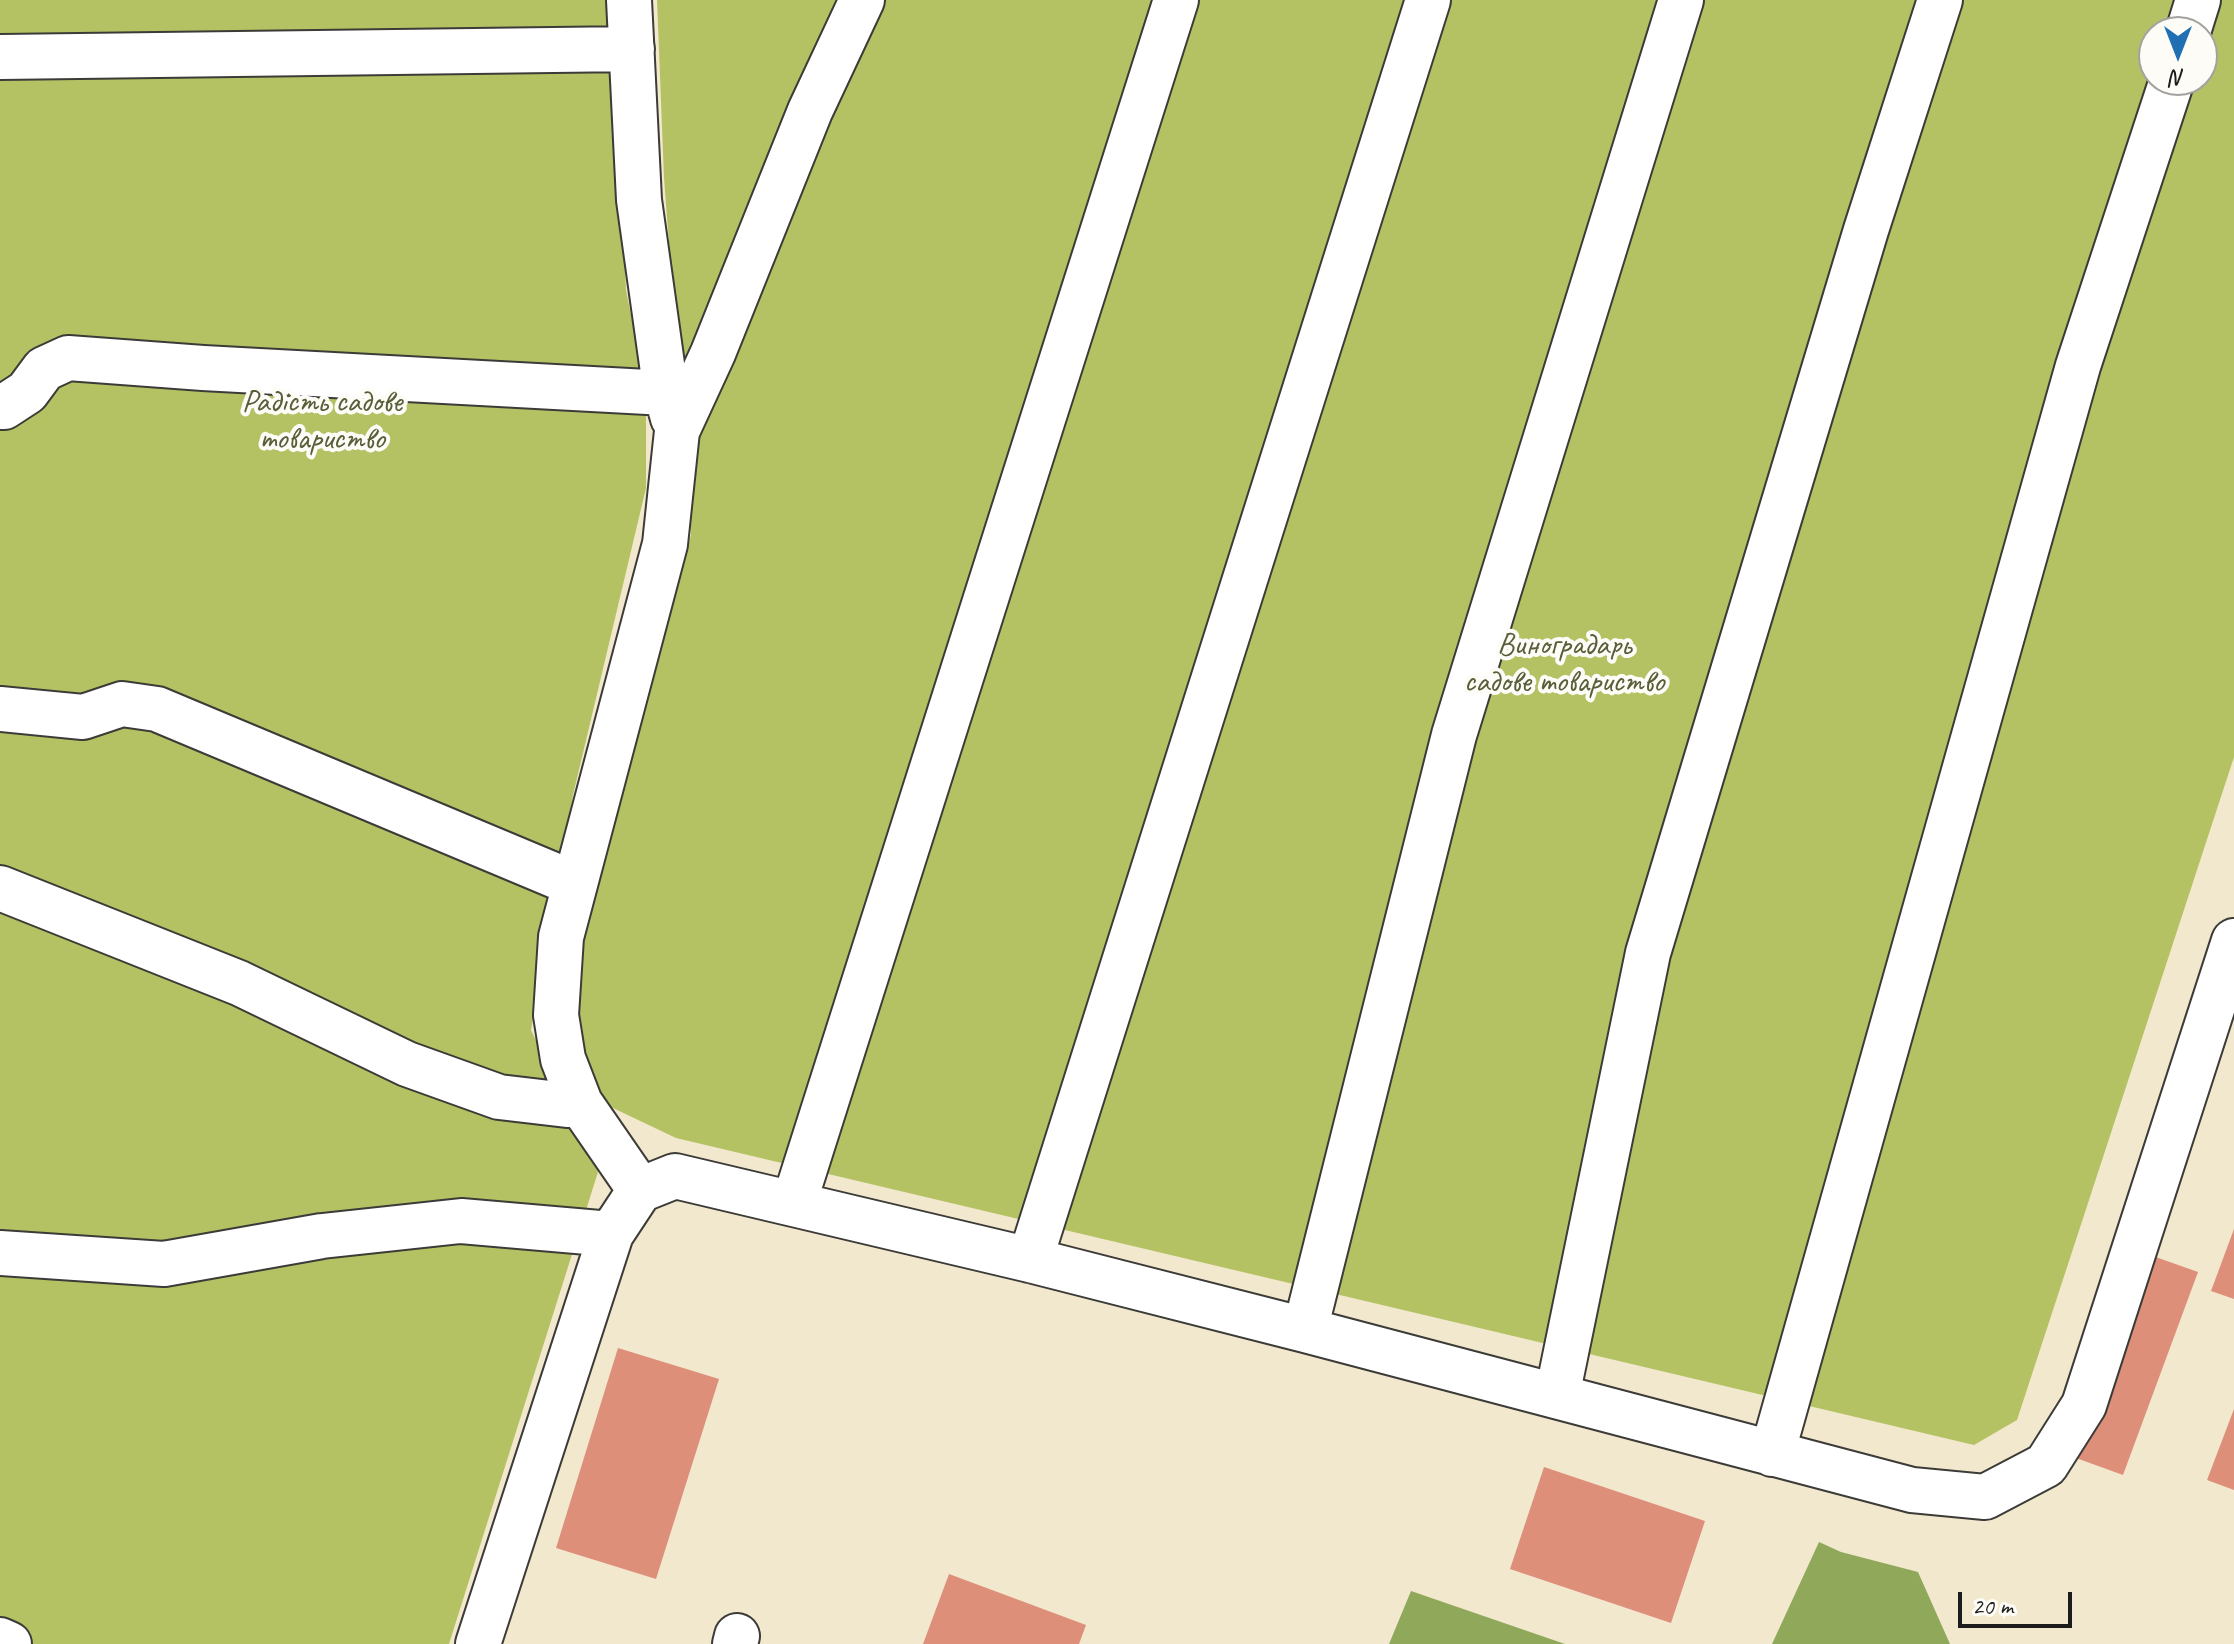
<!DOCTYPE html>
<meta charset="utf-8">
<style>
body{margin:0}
#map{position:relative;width:2234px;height:1644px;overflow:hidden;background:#f2e8ce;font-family:Caveat,sans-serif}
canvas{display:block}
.north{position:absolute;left:2138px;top:16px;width:80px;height:80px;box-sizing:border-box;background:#fdfcf7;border:2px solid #a3a29f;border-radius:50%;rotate:180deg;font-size:22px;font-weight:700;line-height:32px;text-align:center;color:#1c1c1c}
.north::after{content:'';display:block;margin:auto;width:28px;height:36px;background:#1f6fb2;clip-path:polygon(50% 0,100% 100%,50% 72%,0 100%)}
.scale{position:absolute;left:1958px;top:1592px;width:114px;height:36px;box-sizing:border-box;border:4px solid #1c1c1c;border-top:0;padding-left:10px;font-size:24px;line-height:28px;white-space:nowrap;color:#1c1c1c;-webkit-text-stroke:6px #fdfcf7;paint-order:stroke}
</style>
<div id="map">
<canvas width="2234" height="1644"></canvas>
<div class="north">N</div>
<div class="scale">20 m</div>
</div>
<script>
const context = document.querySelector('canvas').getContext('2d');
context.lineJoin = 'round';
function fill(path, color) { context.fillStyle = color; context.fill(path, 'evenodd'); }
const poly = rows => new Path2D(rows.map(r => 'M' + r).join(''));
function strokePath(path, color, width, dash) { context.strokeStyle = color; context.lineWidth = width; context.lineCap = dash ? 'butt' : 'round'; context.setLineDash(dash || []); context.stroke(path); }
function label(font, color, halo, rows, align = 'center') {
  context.font = font + ' Caveat,sans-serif'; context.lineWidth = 8; context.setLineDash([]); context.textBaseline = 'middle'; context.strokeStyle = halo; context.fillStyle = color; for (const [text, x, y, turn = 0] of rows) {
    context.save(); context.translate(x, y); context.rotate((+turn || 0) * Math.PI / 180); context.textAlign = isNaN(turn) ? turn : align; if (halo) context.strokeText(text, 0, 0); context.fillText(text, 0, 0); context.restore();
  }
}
fill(poly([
 [0,0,611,0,616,51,626,290,646,391,646,488,573,795,531,1030,598,1172,449,1644,0,1644],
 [657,0,2234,0,2234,757,2017,1420,1974,1445,676,1138,594,1099,578,1043,571,975,691,535,664,178],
 [2154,32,2202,32,2202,80,2154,80]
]), '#b5c264');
fill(poly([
 [1819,1542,1841,1552,1918,1572,1950,1644,1772,1644],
 [1411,1591,1565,1644,1389,1644]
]), '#90a85a');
fill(poly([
 [2234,1229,2234,1299,2211,1291],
 [2150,1255,2198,1272,2123,1475,2076,1458],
 [618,1348,719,1379,656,1579,556,1548],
 [2234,1409,2234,1490,2207,1480],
 [1544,1467,1705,1521,1671,1623,1510,1569],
 [949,1574,1086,1625,1079,1644,923,1644]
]), '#dd8f7a');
const minor = poly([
 [629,0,639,200,666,393,673,418],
 [2188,32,2198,0],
 [0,57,632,49],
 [0,407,4,407,27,392,44,369,68,358,203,368,666,393],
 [0,709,83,717,122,704,157,709,575,884],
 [0,888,239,983,407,1064,499,1097,567,1105,580,1103],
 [640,1190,580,1103,563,1059,556,1015,561,937,665,544,677,431,713,353,810,111,862,0],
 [794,1203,1176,0],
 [0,1253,164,1264,322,1236,461,1221,611,1234],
 [1030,1260,1428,0],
 [1305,1330,1454,735,1681,0],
 [1557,1396,1648,953,1866,230,1940,0],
 [1772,1454,2078,366,2172,80],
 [0,1640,9,1644],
 [478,1644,611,1234,640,1190,675,1176,1030,1260,1305,1330,1912,1490,1985,1497,2046,1465,2084,1405,2234,941],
 [735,1644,737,1636]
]);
strokePath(minor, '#3c3b37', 48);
strokePath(minor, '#fff', 44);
label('32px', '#595e39', '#fdfcf7', [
 ["Радість садове",322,403],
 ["товариство",322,440],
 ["Виноградарь",1564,646],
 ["садове товариство",1564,683]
]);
</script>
